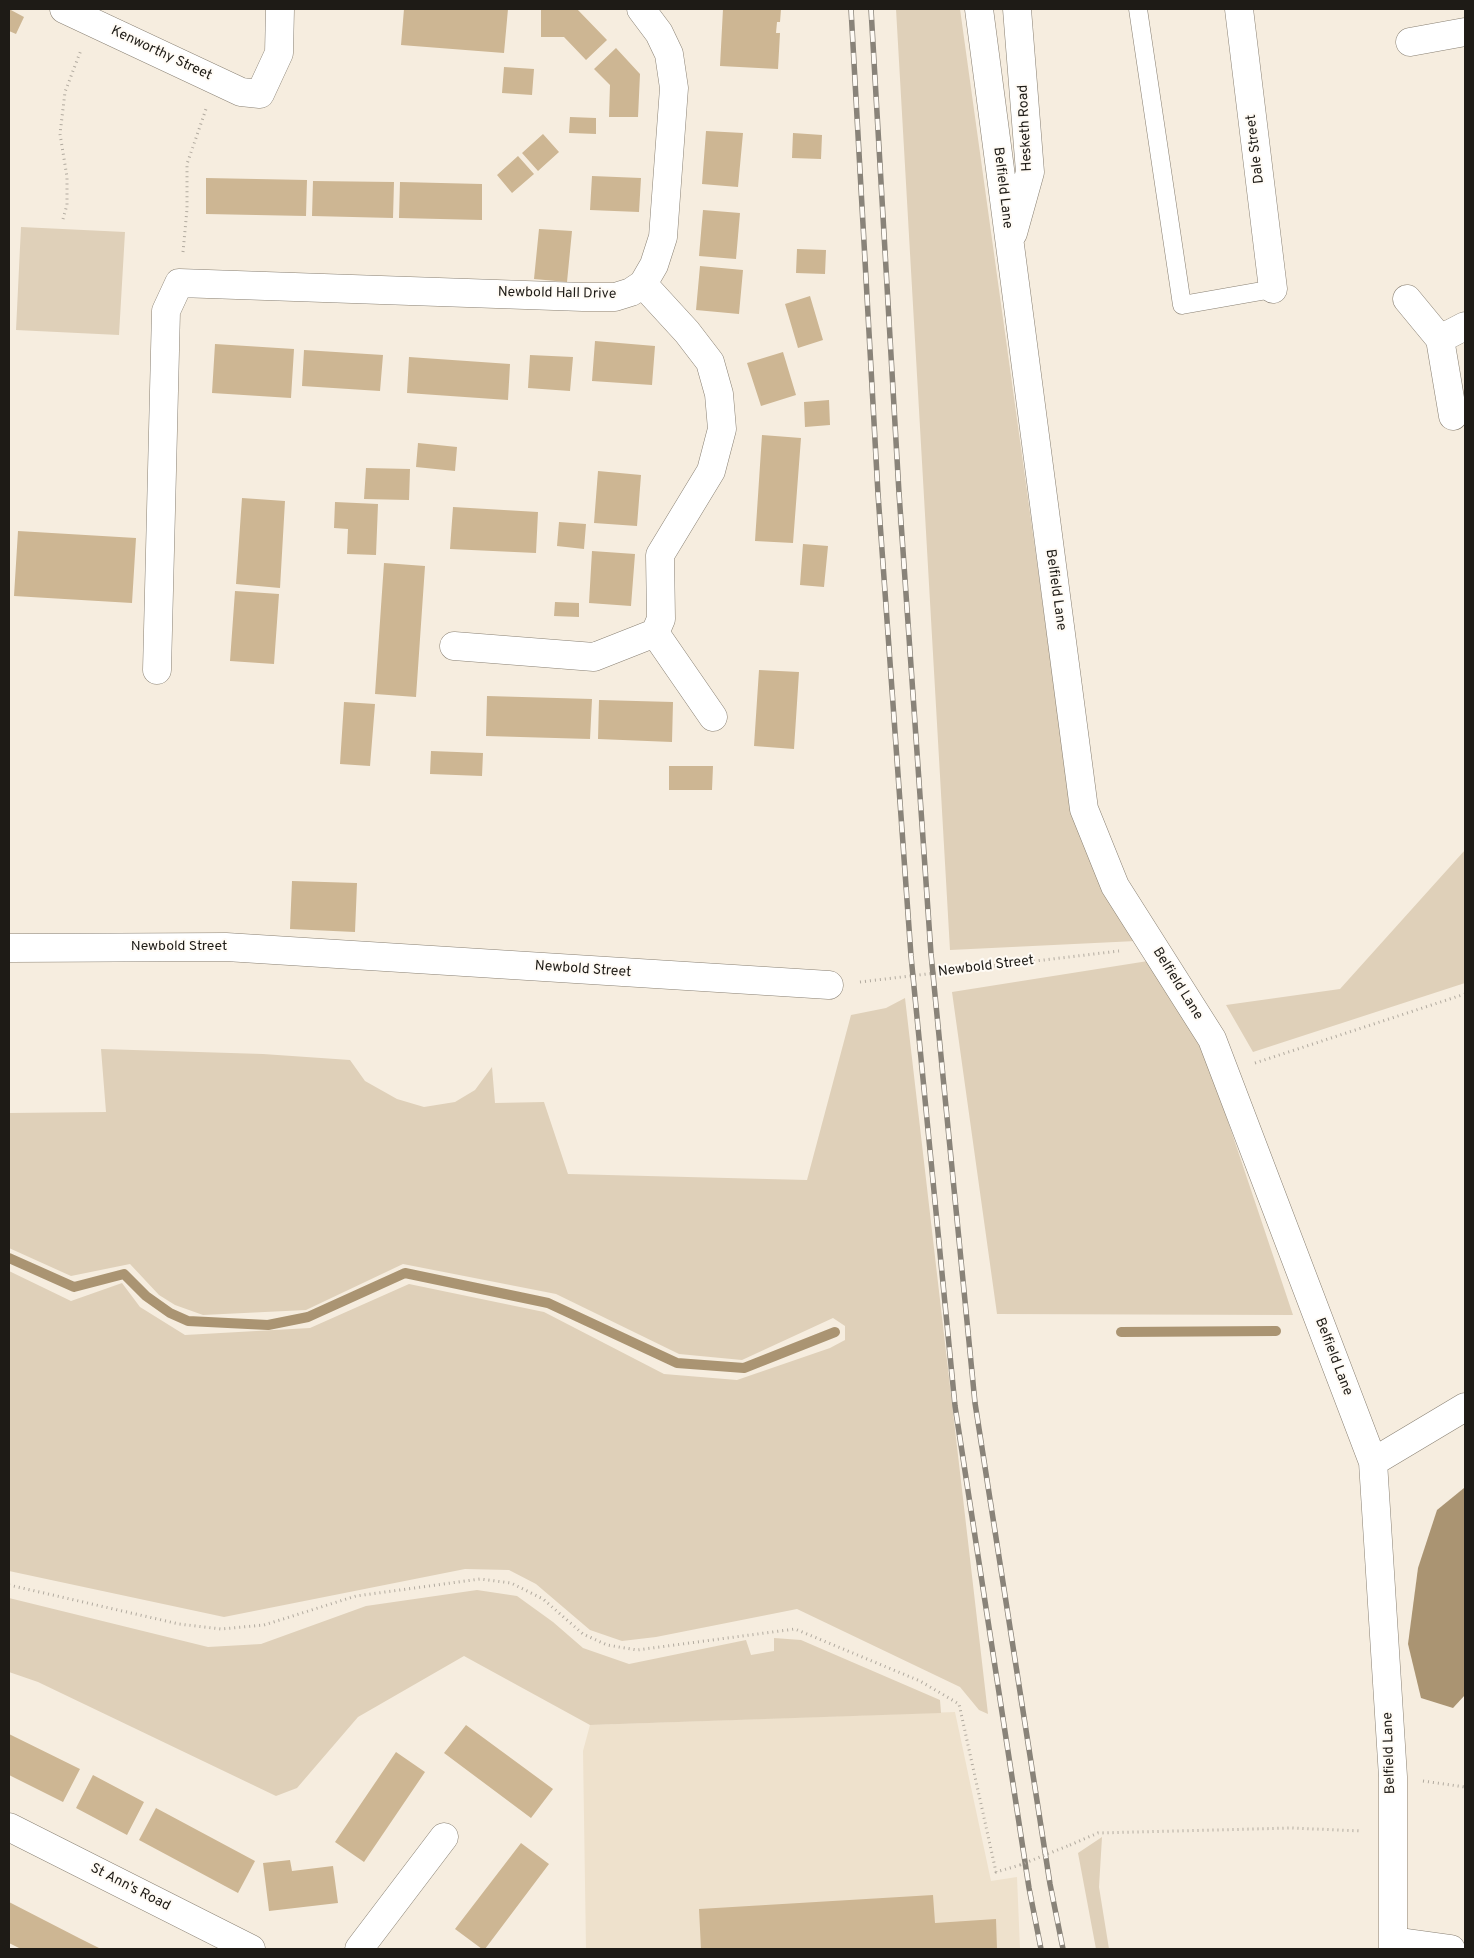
<!DOCTYPE html>
<style>
body{margin:0}
#map{position:relative;width:1474px;height:1958px;overflow:hidden;background:#f6eddf;font-family:Overpass,sans-serif}
canvas{display:block}
.frame{position:absolute;inset:0;border:10px solid #1e1b16;pointer-events:none}
</style>
<div id="map">
<canvas width="1474" height="1958"></canvas>
<div class="frame"></div>
</div>
<script>
const context = document.querySelector('canvas').getContext('2d');
context.lineJoin = 'round';
function fill(path, color) { context.fillStyle = color; context.fill(path, 'evenodd'); }
const poly = rows => new Path2D(rows.map(r => 'M' + r).join(''));
function strokePath(path, color, width, dash) { context.strokeStyle = color; context.lineWidth = width; context.lineCap = dash ? 'butt' : 'round'; context.setLineDash(dash || []); context.stroke(path); }
function label(font, color, halo, rows, align = 'center') {
  context.font = font + ' Overpass,sans-serif'; context.lineWidth = 4; context.setLineDash([]); context.textBaseline = 'middle'; context.strokeStyle = halo; context.fillStyle = color; for (const [text, x, y, turn = 0] of rows) {
    context.save(); context.translate(x, y); context.rotate((+turn || 0) * Math.PI / 180); context.textAlign = isNaN(turn) ? turn : align; if (halo) context.strokeText(text, 0, 0); context.fillText(text, 0, 0); context.restore();
  }
}
fill(poly([
 [955,1712,991,1881,1017,1877,1020,1949,586,1949,583,1751,590,1725]
]), '#eee1cc');
fill(poly([
 [896,9,960,9,1063,750,1136,941,950,950],
 [21,227,125,232,119,335,16,330],
 [1465,850,1465,983,1253,1052,1226,1005,1340,989],
 [1148,961,1203,1047,1293,1315,997,1314,952,992],
 [905,998,988,1714,979,1710,960,1687,797,1609,656,1637,622,1641,590,1630,536,1584,509,1570,465,1569,224,1617,9,1571,9,1271,71,1301,122,1283,140,1307,185,1335,310,1328,409,1284,544,1312,664,1374,737,1380,830,1348,845,1340,845,1326,833,1318,742,1360,679,1354,556,1294,403,1264,306,1310,203,1315,175,1305,159,1295,130,1264,71,1276,9,1248,9,1113,106,1112,101,1049,263,1054,350,1060,365,1081,397,1099,424,1107,455,1102,475,1090,492,1067,495,1103,544,1102,568,1174,807,1180,851,1015,886,1008],
 [477,1590,517,1596,553,1622,583,1648,629,1664,746,1640,751,1655,774,1651,774,1638,801,1640,940,1700,941,1713,590,1725,464,1656,358,1717,297,1788,276,1796,38,1682,9,1672,9,1598,208,1647,261,1644,366,1606],
 [1102,1837,1099,1887,1109,1949,1096,1949,1078,1853]
]), '#dfd0b9');
fill(poly([
 [1464,1488,1465,1488,1465,1695,1453,1708,1421,1698,1408,1644,1418,1568,1437,1510]
]), '#aa9472');
strokePath(poly([
 [9,1258,74,1287,124,1274,146,1296,170,1313,188,1321,268,1325,308,1317,405,1273,548,1303,677,1363,744,1368,835,1332],
 [1121,1332,1276,1331]
]), '#aa9472', 10);
fill(poly([
 [9,9,24,17,16,34,9,31],
 [404,9,508,9,504,53,401,45],
 [541,9,577,9,607,40,586,60,564,37,541,37],
 [723,9,781,9,780,22,777,22,776,33,780,33,778,69,720,66],
 [616,48,640,74,638,117,609,117,610,85,594,69],
 [504,67,534,69,532,95,502,93],
 [570,117,596,118,596,134,569,133],
 [706,131,743,133,738,187,702,184],
 [793,133,822,135,821,159,792,158],
 [543,134,559,152,538,171,522,153],
 [518,156,534,174,512,193,497,175],
 [592,176,641,178,639,212,590,210],
 [206,178,307,180,306,216,206,214],
 [313,181,394,182,393,218,312,216],
 [400,182,482,184,482,220,399,218],
 [703,210,740,213,736,259,699,256],
 [539,229,572,231,567,282,534,279],
 [797,249,826,250,825,274,796,273],
 [700,266,743,270,739,314,696,310],
 [810,296,823,340,798,348,785,304],
 [595,341,655,346,652,385,592,381],
 [215,344,294,349,291,398,212,393],
 [304,350,383,355,380,391,302,386],
 [783,352,796,395,761,406,747,363],
 [530,355,573,357,570,391,528,388],
 [409,357,510,364,508,400,407,393],
 [829,400,830,425,805,427,804,402],
 [762,435,801,438,793,543,755,541],
 [418,443,457,447,455,471,416,467],
 [366,468,410,469,409,500,364,499],
 [598,471,641,475,637,526,594,523],
 [242,498,285,501,280,588,236,584],
 [335,502,378,504,376,555,347,554,348,529,334,528],
 [453,507,538,512,536,553,450,549],
 [559,522,586,524,584,549,557,546],
 [18,531,136,538,132,603,14,596],
 [803,544,828,546,824,587,800,585],
 [592,551,635,554,631,606,589,603],
 [384,563,425,566,416,697,375,694],
 [235,591,279,594,274,664,230,661],
 [555,602,579,603,579,617,554,616],
 [759,670,799,672,794,749,754,746],
 [487,696,592,699,590,739,486,736],
 [599,700,673,702,672,742,598,739],
 [344,702,375,704,370,766,340,764],
 [431,751,483,753,482,776,430,774],
 [669,766,713,766,712,790,669,790],
 [292,881,357,883,355,932,290,929],
 [466,1725,553,1789,531,1818,444,1753],
 [9,1734,80,1769,63,1802,9,1775],
 [396,1752,425,1772,364,1862,335,1842],
 [93,1775,144,1802,127,1835,76,1808],
 [156,1808,255,1861,238,1893,139,1840],
 [521,1843,549,1864,485,1949,482,1949,455,1929],
 [290,1860,292,1871,333,1866,338,1903,269,1911,263,1863],
 [933,1895,935,1923,996,1919,997,1949,701,1949,699,1909],
 [9,1902,79,1938,101,1949,21,1949,9,1943]
]), '#cdb693');
const service = poly([
 [1138,9,1182,305,1273,289]
]);
const minor = poly([
 [64,9,241,92,260,94,279,53,280,9],
 [979,9,1084,809,1115,886,1212,1039,1373,1462,1393,1777,1393,1949],
 [1239,9,1273,289],
 [1410,42,1465,32],
 [1013,233,1030,172,1017,9],
 [1407,299,1440,339,1453,416],
 [1440,339,1465,326],
 [655,633,713,717],
 [454,646,594,657,655,633,661,619,660,555,711,471,722,429,719,394,710,362,687,332,643,284],
 [157,670,166,311,179,283,583,297,615,297,631,292,643,284,654,265,663,237,674,88,669,54,659,33,641,9],
 [9,948,226,947,829,985],
 [1373,1462,1465,1407],
 [9,1827,251,1949],
 [1393,1941,1451,1949],
 [359,1949,444,1837]
]);
strokePath(service, '#898073', 19);
strokePath(minor, '#898073', 29);
strokePath(poly([
 [63,219,67,205,67,177,60,134,65,92,81,50],
 [183,252,187,209,187,164,206,109],
 [860,982,1119,951],
 [1255,1063,1465,994],
 [9,1585,179,1624,221,1629,264,1625,356,1596,480,1579,511,1583,543,1599,583,1634,607,1645,637,1650,795,1629,920,1681,959,1704,996,1872,1020,1865],
 [1423,1781,1465,1787],
 [1070,1845,1098,1833,1292,1828,1362,1831]
]), '#b1aa9f', 3, [1, 4]);
strokePath(service, '#fff', 18);
strokePath(minor, '#fff', 28);
const rail = poly([
 [851,9,878,494,911,956,955,1406,1029,1888,1041,1949],
 [871,9,899,493,931,954,975,1403,1050,1884,1063,1949]
]);
strokePath(rail, '#898379', 5.5);
strokePath(rail, '#fffbf5', 4, [11]);
strokePath(poly([
 [1020,1865,1070,1845]
]), '#b1aa9f', 3, [1, 4]);
label('14px', '#1e1b16', '#fffbf5', [
 ["Kenworthy Street",161,54,25],
 ["Hesketh Road",1026,128,-93],
 ["Dale Street",1256,149,-97],
 ["Belfield Lane",1002,188,83],
 ["Newbold Hall Drive",557,294,1],
 ["Belfield Lane",1055,590,82],
 ["Newbold Street",179,947],
 ["Newbold Street",986,967,-7],
 ["Newbold Street",583,970,4],
 ["Belfield Lane",1177,984,58],
 ["Belfield Lane",1333,1357,69],
 ["Belfield Lane",1390,1753,-92],
 ["St Ann's Road",130,1888,27]
]);
</script>
